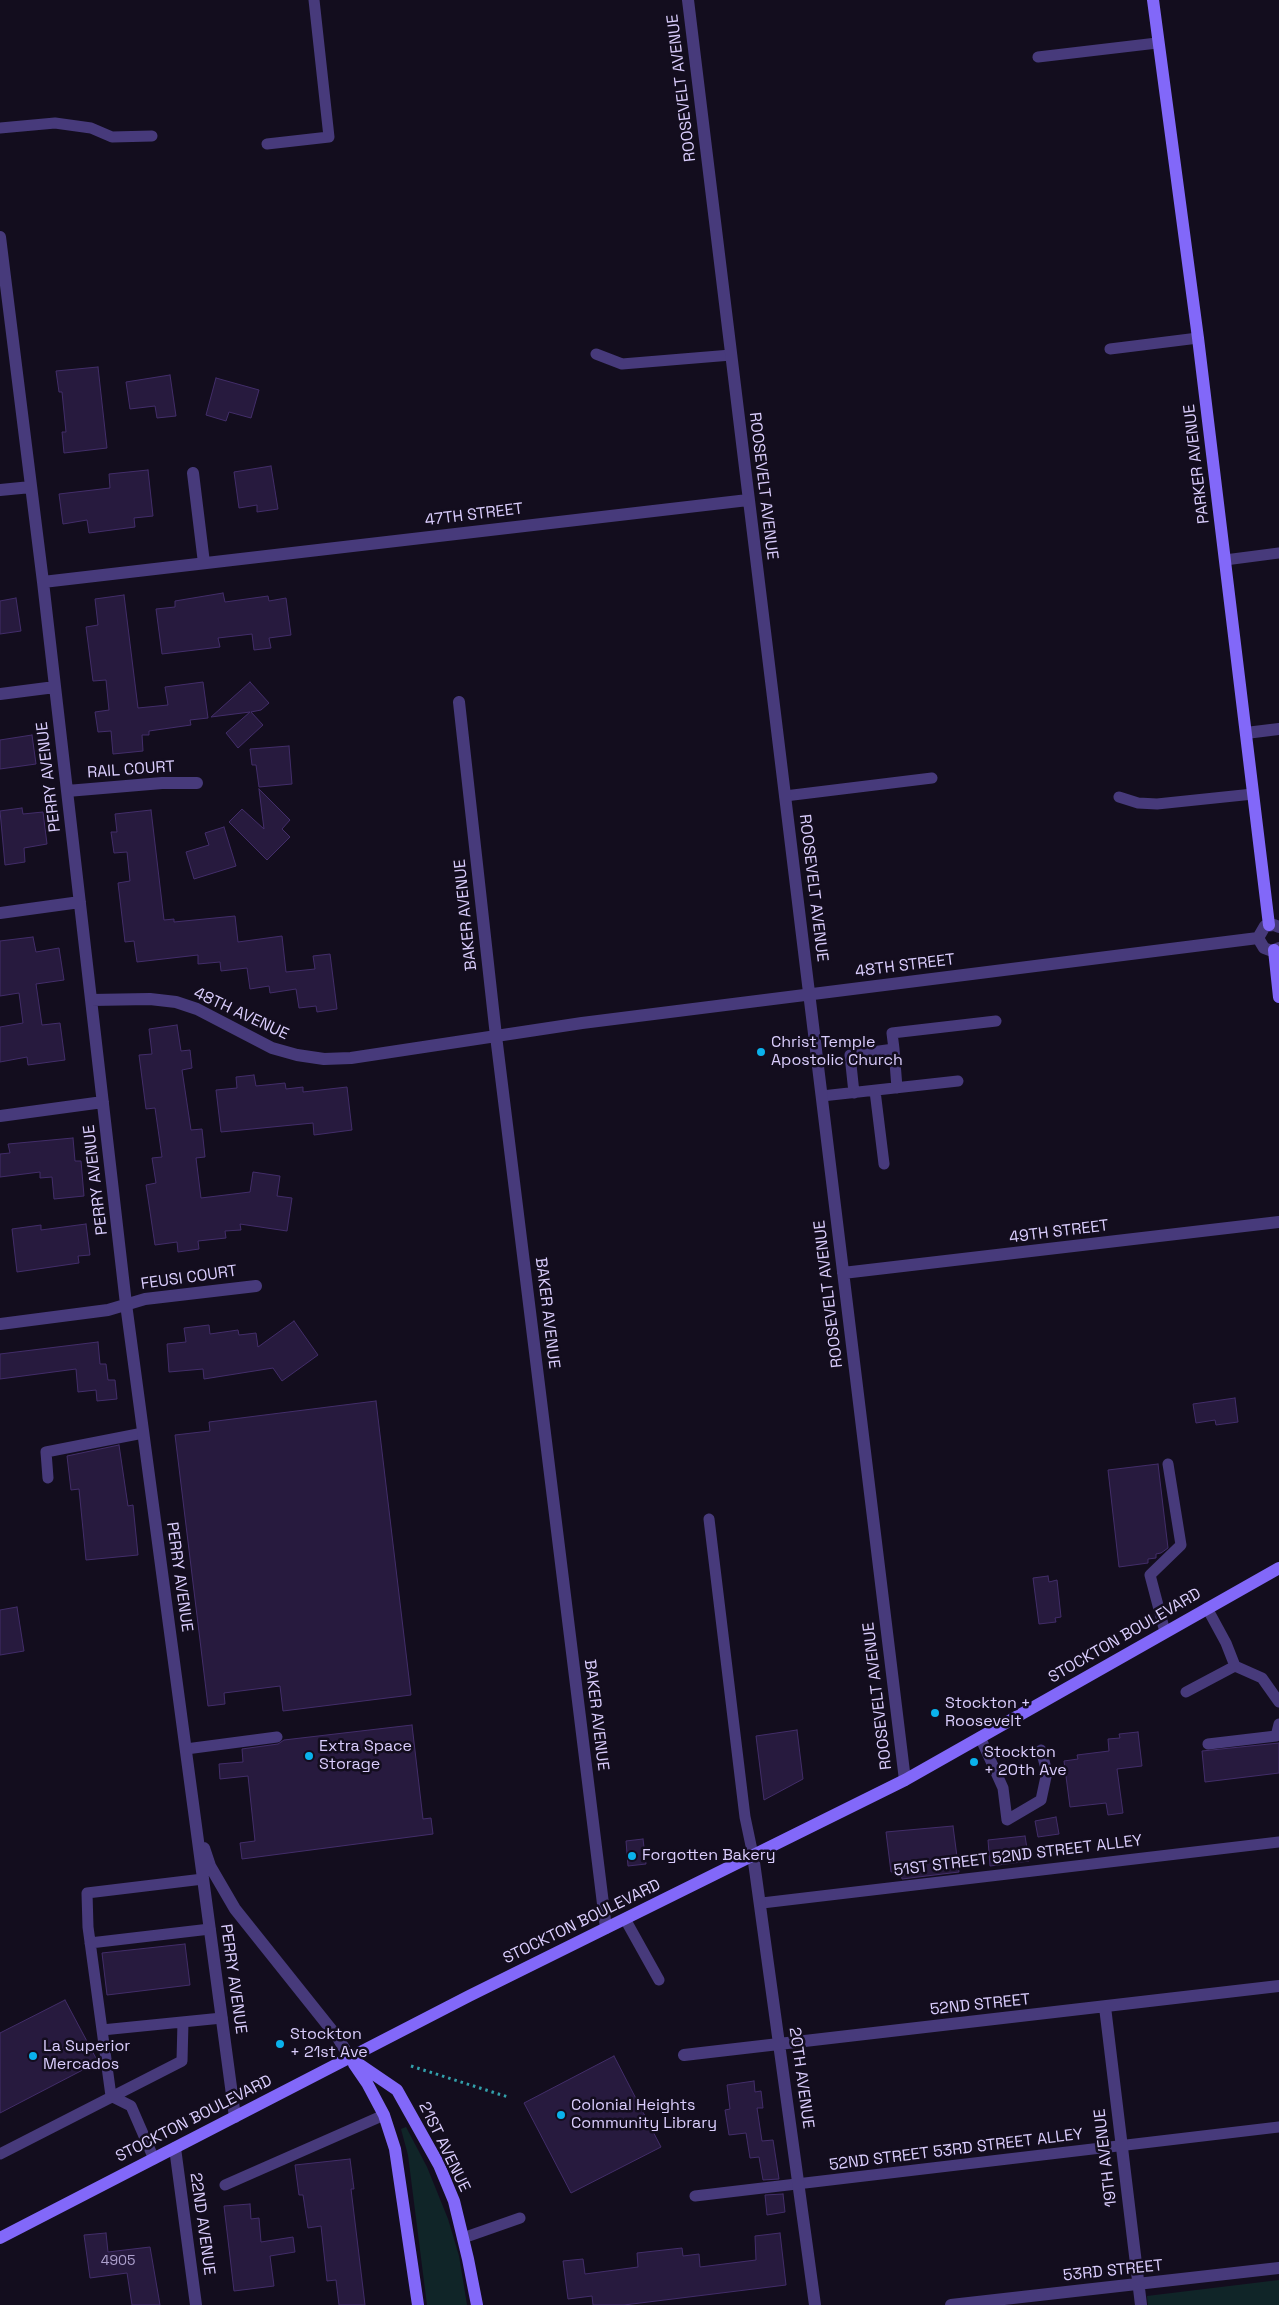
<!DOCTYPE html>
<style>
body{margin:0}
canvas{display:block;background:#130d1e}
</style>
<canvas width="1279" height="2305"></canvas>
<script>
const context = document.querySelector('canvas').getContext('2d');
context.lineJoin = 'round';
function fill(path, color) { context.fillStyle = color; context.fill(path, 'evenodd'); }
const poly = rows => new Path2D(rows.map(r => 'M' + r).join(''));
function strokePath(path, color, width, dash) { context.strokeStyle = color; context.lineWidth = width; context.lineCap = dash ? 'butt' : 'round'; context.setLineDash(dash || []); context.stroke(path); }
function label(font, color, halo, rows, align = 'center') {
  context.font = font + ' "Space Grotesk",sans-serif'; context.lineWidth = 5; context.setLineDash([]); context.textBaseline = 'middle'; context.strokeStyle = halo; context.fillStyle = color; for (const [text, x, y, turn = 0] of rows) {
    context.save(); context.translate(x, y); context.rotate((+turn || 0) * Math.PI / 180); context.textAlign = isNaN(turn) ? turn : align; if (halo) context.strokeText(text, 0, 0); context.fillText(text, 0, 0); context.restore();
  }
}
fill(poly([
 [406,2127,427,2167,448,2219,459,2256,467,2305,427,2305,408,2155,401,2129],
 [1279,2280,1279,2305,1148,2305,1147,2296]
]), '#102528');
const building = poly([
 [98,367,107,448,64,453,62,432,66,432,62,392,59,392,56,371,98,367],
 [170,375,176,416,157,418,155,406,130,409,126,382,170,375],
 [216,378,259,390,251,418,229,412,226,421,206,415,216,378],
 [271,466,278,509,257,512,257,505,239,508,234,472,271,466],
 [148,470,153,516,134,518,135,527,89,533,87,520,63,524,59,494,110,488,109,474,148,470],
 [223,593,225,602,268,596,269,601,286,598,291,635,269,638,271,648,254,650,252,634,218,638,220,647,162,654,156,609,175,607,175,601,223,593],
 [124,595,138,708,168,705,165,687,203,682,208,718,190,720,191,725,149,731,149,735,142,735,143,751,113,754,111,731,98,732,95,712,109,710,106,680,93,681,86,627,98,625,95,599,124,595],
 [16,598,21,631,0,634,0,601,16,598],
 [250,682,269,703,261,710,251,712,263,725,238,748,226,733,250,712,211,717,250,682],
 [32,735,36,764,0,769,0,740,32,735],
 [289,746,292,784,259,787,256,765,252,765,250,749,289,746],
 [259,789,290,820,282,829,290,837,267,860,229,822,242,809,264,829,259,789],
 [22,808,23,814,43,812,47,844,24,848,25,862,5,865,0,811,22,808],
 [151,810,164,920,174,919,174,922,235,916,238,942,282,936,286,972,315,969,313,956,330,954,337,1009,317,1012,316,1006,299,1008,296,989,270,993,269,986,250,989,247,968,221,971,220,962,198,964,198,955,137,962,134,941,125,942,118,883,130,881,127,852,114,853,111,832,117,832,115,814,151,810],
 [224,827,236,866,194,879,186,852,209,845,205,833,224,827],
 [33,937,36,952,59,948,64,980,36,984,42,1025,60,1023,65,1060,28,1065,27,1057,0,1062,0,1027,23,1023,19,993,0,996,0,941,33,937],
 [177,1025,181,1051,190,1050,192,1068,182,1070,191,1130,202,1129,205,1157,196,1158,201,1198,250,1192,253,1172,280,1176,277,1196,292,1198,287,1231,240,1224,241,1230,225,1231,226,1238,198,1241,199,1249,178,1252,177,1242,155,1245,146,1185,156,1183,152,1158,162,1157,155,1108,146,1109,139,1055,152,1054,149,1029,177,1025],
 [254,1075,256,1086,285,1083,286,1089,303,1087,303,1092,347,1087,352,1130,314,1135,313,1123,221,1132,216,1090,237,1088,236,1077,254,1075],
 [73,1138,75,1161,81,1161,84,1196,54,1199,52,1177,40,1178,40,1172,0,1177,0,1154,10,1153,8,1144,73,1138],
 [86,1224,90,1255,78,1256,79,1263,17,1272,12,1229,41,1225,41,1230,86,1224],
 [294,1321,318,1355,282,1381,273,1368,204,1379,203,1369,169,1372,167,1344,186,1342,184,1328,209,1325,210,1334,238,1330,239,1335,256,1333,258,1347,294,1321],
 [98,1342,100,1364,106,1364,108,1380,115,1380,117,1399,97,1401,96,1390,78,1392,76,1369,0,1379,0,1354,98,1342],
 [1235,1398,1238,1422,1216,1425,1215,1420,1196,1423,1193,1404,1235,1398],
 [376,1401,411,1695,283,1711,280,1686,224,1693,225,1704,208,1706,175,1435,210,1431,209,1422,376,1401],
 [119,1445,128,1506,133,1505,138,1555,86,1560,79,1489,71,1490,67,1456,119,1445],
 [1158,1464,1168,1548,1161,1553,1156,1554,1156,1558,1148,1559,1148,1563,1119,1567,1108,1470,1158,1464],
 [1048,1576,1049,1582,1057,1580,1061,1617,1055,1618,1056,1622,1039,1624,1033,1578,1048,1576],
 [17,1607,24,1651,0,1655,0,1610,17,1607],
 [412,1725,423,1819,431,1818,433,1834,242,1859,240,1843,255,1841,248,1776,220,1779,219,1764,243,1762,242,1749,278,1744,284,1740,412,1725],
 [797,1730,803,1779,764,1800,756,1736,797,1730],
 [1138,1732,1142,1766,1117,1769,1123,1813,1108,1815,1106,1803,1070,1807,1064,1761,1078,1759,1077,1755,1109,1751,1108,1739,1120,1738,1119,1734,1138,1732],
 [1279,1743,1279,1773,1205,1782,1202,1751,1279,1743],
 [1056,1817,1059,1834,1038,1837,1035,1821,1056,1817],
 [953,1826,959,1872,902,1879,901,1871,891,1872,886,1832,953,1826],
 [1025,1836,1029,1861,990,1866,988,1840,1025,1836],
 [643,1839,646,1864,628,1866,626,1841,643,1839],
 [185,1944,190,1985,107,1995,102,1953,185,1944],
 [65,2000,98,2062,0,2113,0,2033,65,2000],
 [614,2056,661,2147,571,2193,524,2103,614,2056],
 [754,2081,755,2092,761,2091,763,2108,757,2108,762,2141,773,2140,779,2179,763,2180,759,2157,750,2158,746,2133,729,2135,725,2110,730,2109,727,2085,754,2081],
 [350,2159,354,2189,351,2189,365,2305,339,2305,336,2280,327,2281,321,2226,308,2228,303,2195,299,2195,295,2165,350,2159],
 [783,2194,785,2212,767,2215,765,2195,783,2194],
 [250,2204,251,2219,259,2218,261,2242,293,2237,295,2252,270,2256,274,2286,234,2291,224,2206,250,2204],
 [106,2233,108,2252,150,2247,160,2305,132,2305,127,2273,90,2278,84,2235,106,2233],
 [780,2233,786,2285,624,2305,593,2305,592,2296,568,2299,563,2261,583,2259,585,2274,638,2267,637,2253,682,2248,683,2256,699,2254,700,2267,756,2260,755,2236,780,2233]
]);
fill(building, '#271a3e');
strokePath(building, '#422d69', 1);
strokePath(poly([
 [411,2066,508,2097]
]), '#32a0ab', 3, [2.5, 4]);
strokePath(poly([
 [1038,57,1157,43],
 [0,128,55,123,91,128,112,137,152,136],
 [267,144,329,137,314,0],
 [1110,349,1198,338],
 [596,354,622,364,731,355],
 [1225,560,1279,553],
 [785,796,932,778],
 [1119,797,1138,803,1157,804,1253,794],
 [894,1049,897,1088],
 [875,1091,884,1164],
 [854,1093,850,1055,894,1049,892,1033,996,1021],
 [822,1096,958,1081],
 [48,1478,46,1452,143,1433],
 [709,1519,745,1817,753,1855],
 [1207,1608,1226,1643,1235,1666,1262,1678,1279,1702],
 [1165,1632,1150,1575,1181,1545,1168,1464],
 [1186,1692,1235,1666],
 [980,1737,1003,1788,1007,1820,1041,1800,1047,1772,1041,1750],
 [1208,1744,1276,1736,1279,1724],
 [186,1749,277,1737],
 [762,1903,1279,1842],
 [625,1919,659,1980],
 [90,1943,210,1929],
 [102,2030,222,2018],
 [0,2154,182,2061,183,2022],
 [154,2159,131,2106,111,2096,88,1927,87,1893,203,1879],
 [225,2185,384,2115],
 [695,2196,1279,2127],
 [463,2238,520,2218]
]), '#473a7b', 11);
strokePath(poly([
 [688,0,905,1780],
 [0,237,43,582,126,1304,235,2117],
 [193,473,204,563],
 [0,490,31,487],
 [43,582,748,500],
 [0,694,55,687],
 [459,702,496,1036,606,1928],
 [1246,733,1279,729],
 [67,791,162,783,197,783],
 [0,913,80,902],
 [1279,927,1274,925,1265,926,1258,938,1264,948,1272,951,1279,948],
 [91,1000,150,999,176,1002,197,1009,272,1048,297,1055,324,1059,351,1058,582,1023,1258,938],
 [0,1116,103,1102],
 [843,1273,1279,1222],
 [0,1324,108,1310,145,1299,256,1286],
 [204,1848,210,1866,235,1909,338,2038,350,2058],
 [753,1855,815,2305],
 [1105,2007,1141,2305],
 [684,2055,1279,1986],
 [175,2148,196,2305],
 [951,2305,1279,2268]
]), '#473a7b', 12);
strokePath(poly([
 [1153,0,1198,338,1269,925],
 [1274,950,1279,997],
 [350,2058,397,2090,439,2165,454,2201,468,2259,477,2305],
 [354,2064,367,2083,384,2115,395,2149,418,2305],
 [0,2238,469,1996,905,1780,1279,1568]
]), '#8268f9', 12);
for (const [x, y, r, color] of [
 [761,1052,5,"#0ab2ec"],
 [935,1713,5,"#0ab2ec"],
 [309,1756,5,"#0ab2ec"],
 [974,1762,5,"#0ab2ec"],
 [632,1856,5,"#0ab2ec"],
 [280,2044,5,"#0ab2ec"],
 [33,2056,5,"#0ab2ec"],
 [561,2115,5,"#0ab2ec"]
]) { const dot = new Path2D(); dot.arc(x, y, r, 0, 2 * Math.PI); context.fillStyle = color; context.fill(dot); strokePath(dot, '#130d1e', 2); }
label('14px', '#ada0cd', null, [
 ["4905",118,2261]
]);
label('16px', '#dacdfd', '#130d1e', [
 ["ROOSEVELT AVENUE",682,88,-97],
 ["PARKER AVENUE",1197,464,-97],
 ["ROOSEVELT AVENUE",763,486,83],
 ["47TH STREET",474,515,-7],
 ["RAIL COURT",131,770,-4],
 ["PERRY AVENUE",49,777,-97],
 ["ROOSEVELT AVENUE",813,888,83],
 ["BAKER AVENUE",466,915,-96],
 ["48TH STREET",905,966,-7],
 ["48TH AVENUE",241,1014,25],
 ["PERRY AVENUE",96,1180,-97],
 ["49TH STREET",1059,1232,-7],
 ["FEUSI COURT",189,1278,-8],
 ["ROOSEVELT AVENUE",829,1294,-97],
 ["BAKER AVENUE",547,1313,83],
 ["PERRY AVENUE",179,1577,82],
 ["STOCKTON BOULEVARD",1125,1636,-30],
 ["ROOSEVELT AVENUE",878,1696,-97],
 ["BAKER AVENUE",596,1715,83],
 ["51ST STREET 52ND STREET ALLEY",1018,1856,-7],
 ["STOCKTON BOULEVARD",582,1922,-26],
 ["PERRY AVENUE",233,1979,82],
 ["52ND STREET",980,2005,-6],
 ["20TH AVENUE",801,2078,82],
 ["STOCKTON BOULEVARD",194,2119,-27],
 ["21ST AVENUE",444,2147,64],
 ["52ND STREET 53RD STREET ALLEY",956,2150,-7],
 ["19TH AVENUE",1106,2158,-97],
 ["22ND AVENUE",202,2224,82],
 ["53RD STREET",1113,2271,-6]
]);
label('16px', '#dacdfd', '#130d1e', [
 ["Christ Temple",771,1043],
 ["Apostolic Church",771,1061],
 ["Stockton +",945,1704],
 ["Roosevelt",945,1722],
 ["Extra Space",319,1747],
 ["Storage",319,1765],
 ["Stockton",984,1753],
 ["+ 20th Ave",984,1771],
 ["Forgotten Bakery",642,1856],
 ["Stockton",290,2035],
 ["+ 21st Ave",290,2053],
 ["La Superior",43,2047],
 ["Mercados",43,2065],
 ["Colonial Heights",571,2106],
 ["Community Library",571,2124]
], 'left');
</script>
